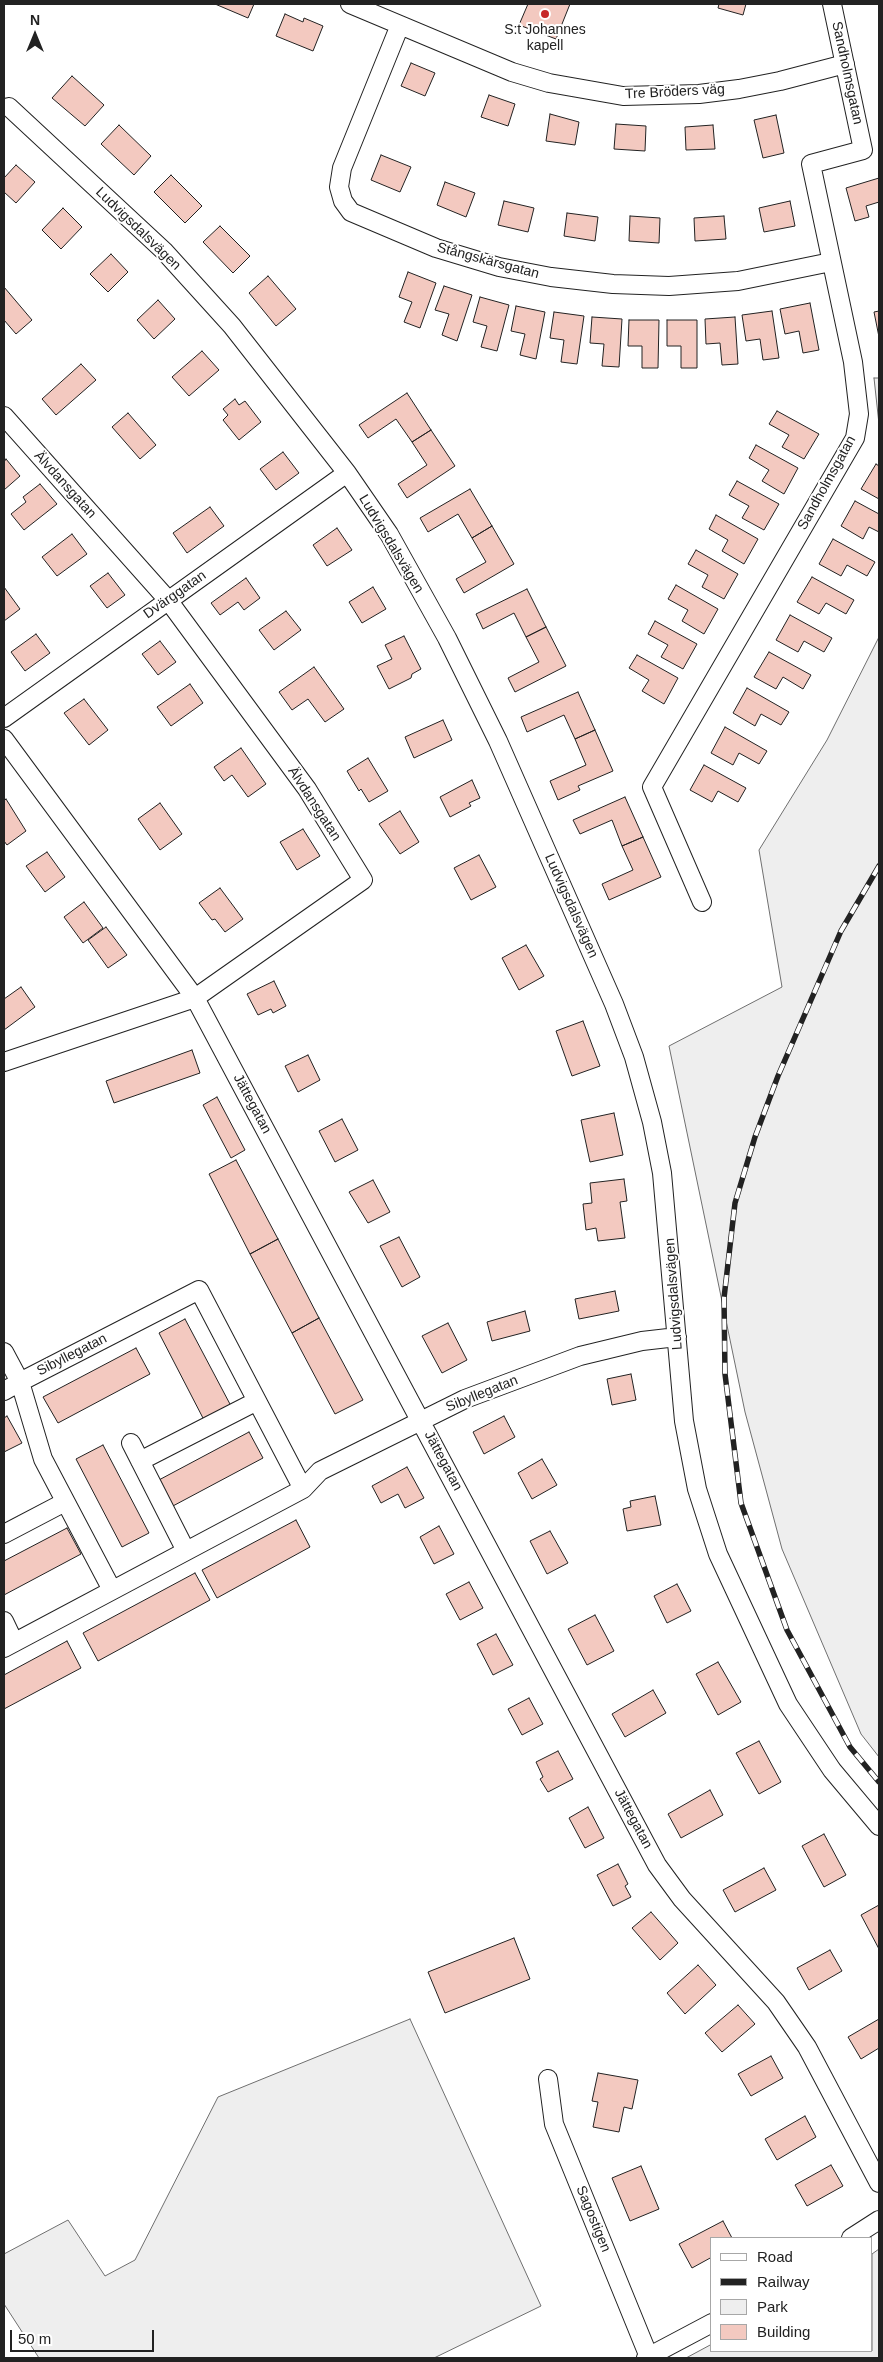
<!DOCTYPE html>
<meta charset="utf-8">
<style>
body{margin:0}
#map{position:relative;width:883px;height:2362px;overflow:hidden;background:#fff;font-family:Helvetica,sans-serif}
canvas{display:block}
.frame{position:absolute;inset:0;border:5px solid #222;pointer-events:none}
.legend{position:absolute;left:710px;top:2237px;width:162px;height:115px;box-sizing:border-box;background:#fff;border:1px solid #a7a7a7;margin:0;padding:6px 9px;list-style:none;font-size:15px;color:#222}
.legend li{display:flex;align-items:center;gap:10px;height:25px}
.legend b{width:25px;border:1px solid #a7a7a7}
.north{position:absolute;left:10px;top:10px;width:50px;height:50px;-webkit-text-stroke:4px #fff;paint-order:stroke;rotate:0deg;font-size:14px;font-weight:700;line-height:20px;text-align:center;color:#222}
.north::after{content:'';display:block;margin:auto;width:18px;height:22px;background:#222;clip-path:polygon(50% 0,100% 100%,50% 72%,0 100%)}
.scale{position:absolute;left:10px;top:2330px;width:144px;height:22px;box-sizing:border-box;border:2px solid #222;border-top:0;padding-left:6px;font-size:15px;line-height:18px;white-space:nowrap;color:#222;-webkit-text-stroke:4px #fff;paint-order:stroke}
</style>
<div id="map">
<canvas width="883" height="2362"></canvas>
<div class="frame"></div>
<ul class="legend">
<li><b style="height:6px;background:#fff"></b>Road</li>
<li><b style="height:6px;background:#222"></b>Railway</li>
<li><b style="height:14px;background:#eee"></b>Park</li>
<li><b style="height:14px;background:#f3c9c0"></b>Building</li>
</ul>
<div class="north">N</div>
<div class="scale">50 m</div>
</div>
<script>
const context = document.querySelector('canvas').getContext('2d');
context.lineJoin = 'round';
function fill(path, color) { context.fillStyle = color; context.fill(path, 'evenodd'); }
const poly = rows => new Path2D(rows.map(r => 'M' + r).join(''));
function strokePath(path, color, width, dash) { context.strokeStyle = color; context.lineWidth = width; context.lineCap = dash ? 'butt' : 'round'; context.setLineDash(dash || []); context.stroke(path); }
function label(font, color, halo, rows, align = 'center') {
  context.font = font + ' Helvetica,sans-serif'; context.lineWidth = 4; context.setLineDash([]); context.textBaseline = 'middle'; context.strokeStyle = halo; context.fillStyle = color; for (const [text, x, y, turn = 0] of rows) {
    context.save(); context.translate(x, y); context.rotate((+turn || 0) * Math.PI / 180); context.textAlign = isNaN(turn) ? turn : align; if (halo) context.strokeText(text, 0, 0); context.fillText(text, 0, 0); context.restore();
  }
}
const green = poly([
 [874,378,879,378,879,424,874,378],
 [879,637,879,1757,861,1734,782,1549,745,1412,669,1046,782,987,759,850,827,740,879,637],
 [410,2019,541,2306,434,2358,39,2358,4,2304,4,2254,68,2220,105,2276,135,2260,218,2097,410,2019],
 [879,2249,879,2358,686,2358,712,2344,712,2351,872,2351,872,2254,879,2249]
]);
fill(green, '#eee');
strokePath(green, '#6f6f6f', 1);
const building = poly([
 [215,4,254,4,248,18,215,4],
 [528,4,570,4,556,39,519,25,528,4],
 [719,4,746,4,743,15,718,8,719,4],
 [285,14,303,22,304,18,323,26,313,51,276,36,285,14],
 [411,63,435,73,425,96,401,86,411,63],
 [72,76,104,105,85,126,52,98,72,76],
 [489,95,515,104,508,126,481,117,489,95],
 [550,114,579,122,575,145,546,141,550,114],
 [776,115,784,153,763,158,754,120,776,115],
 [616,124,646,126,645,151,614,149,616,124],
 [119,125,151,156,134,175,101,144,119,125],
 [713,125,715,149,686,150,685,127,713,125],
 [381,155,411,167,400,192,371,180,381,155],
 [16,165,35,182,16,203,4,192,4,178,16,165],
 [171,175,202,206,185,223,154,192,171,175],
 [879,178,879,202,866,206,869,217,855,221,846,188,879,178],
 [445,182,475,193,466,217,437,205,445,182],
 [504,201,534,208,528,232,498,225,504,201],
 [790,201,795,226,764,232,759,208,790,201],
 [63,208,82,227,61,249,42,230,63,208],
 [567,213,598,217,595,241,564,236,567,213],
 [630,216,660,218,659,243,629,241,630,216],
 [724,216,726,239,695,241,694,218,724,216],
 [220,226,250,256,233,273,203,242,220,226],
 [111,254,128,272,108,292,90,274,111,254],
 [408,272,436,283,420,328,404,322,412,302,399,297,408,272],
 [268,276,296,309,276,326,249,293,268,276],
 [444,286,472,295,457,341,442,335,449,314,435,310,444,286],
 [4,287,32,320,16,334,4,320,4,287],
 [480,297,509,305,497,351,481,347,487,326,473,322,480,297],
 [158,300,175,319,154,339,137,320,158,300],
 [810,303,819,350,803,353,799,331,785,334,780,309,810,303],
 [516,306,545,312,536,359,520,355,525,334,511,331,516,306],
 [772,311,779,358,763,360,760,339,746,341,742,315,772,311],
 [879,311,879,337,874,312,879,311],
 [554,312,584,316,577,364,561,362,564,340,550,338,554,312],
 [592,317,622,319,619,367,602,366,604,344,590,343,592,317],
 [735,317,738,364,722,365,720,343,706,344,705,319,735,317],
 [629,320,659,320,658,368,642,368,642,346,628,346,629,320],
 [667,320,697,320,697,368,681,368,681,346,667,346,667,320],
 [202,351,219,370,189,396,172,377,202,351],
 [81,364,96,380,56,415,42,399,81,364],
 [407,393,431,430,412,442,396,419,368,438,359,425,407,393],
 [235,399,239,405,245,401,261,422,239,440,223,420,228,415,223,409,235,399],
 [777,411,819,434,804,459,782,447,789,435,769,424,777,411],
 [128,413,156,445,140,459,112,427,128,413],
 [431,430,455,466,407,498,398,484,427,465,412,442,431,430],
 [756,445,798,468,784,494,762,481,769,470,749,458,756,445],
 [283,452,299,473,276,490,260,469,283,452],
 [6,459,20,476,4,490,4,462,6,459],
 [876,464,879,466,879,499,861,489,876,464],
 [737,481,779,504,764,530,742,518,749,506,729,495,737,481],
 [40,484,57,504,24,530,11,514,26,502,23,497,40,484],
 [470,489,492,526,472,538,458,514,428,532,420,518,470,489],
 [855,501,879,514,879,532,869,527,863,539,841,526,855,501],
 [210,507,224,526,187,553,173,533,210,507],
 [716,515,758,539,744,564,722,551,728,540,709,529,716,515],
 [492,526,514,564,464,593,456,579,486,562,472,538,492,526],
 [337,528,352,550,327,566,313,545,337,528],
 [72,534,87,554,57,576,42,557,72,534],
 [833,539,875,562,867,576,847,565,841,576,819,564,833,539],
 [696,550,738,574,724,599,702,587,708,575,688,564,696,550],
 [108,573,125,595,107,608,90,586,108,573],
 [812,577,854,600,846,614,826,603,819,614,797,602,812,577],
 [246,578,260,598,244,610,238,602,220,615,211,603,246,578],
 [676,585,718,609,704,634,682,621,688,610,668,599,676,585],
 [4,587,20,609,4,621,4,587],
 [373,587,386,609,362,623,349,602,373,587],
 [527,589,546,627,526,637,514,613,483,629,476,614,527,589],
 [286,611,301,630,274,650,259,630,286,611],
 [790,615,832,638,824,652,804,641,798,652,776,640,790,615],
 [655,621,697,644,683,669,661,657,668,645,648,634,655,621],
 [546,627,566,666,515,692,508,678,539,662,526,637,546,627],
 [36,634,50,653,25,671,11,652,36,634],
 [404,636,421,669,412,674,411,678,389,689,377,666,392,659,385,645,404,636],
 [160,641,176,662,158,675,142,654,160,641],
 [769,652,811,675,803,689,783,677,776,689,754,677,769,652],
 [637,655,678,678,664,704,642,691,649,680,629,668,637,655],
 [314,667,344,709,325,722,308,699,292,710,279,692,314,667],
 [190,684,203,703,171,726,157,707,190,684],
 [747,688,789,712,781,725,761,714,755,726,733,713,747,688],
 [578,692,595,730,575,739,564,715,527,732,521,717,578,692],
 [84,699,108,730,89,745,64,713,84,699],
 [443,720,452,740,414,758,405,737,443,720],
 [725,727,767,751,759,764,739,753,733,765,711,753,725,727],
 [595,730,613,771,578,786,580,790,558,800,550,781,586,765,575,739,595,730],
 [241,748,266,784,248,797,232,775,224,781,214,767,241,748],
 [368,758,388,791,369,802,361,789,359,791,347,771,368,758],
 [704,765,746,788,738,802,718,791,712,802,690,790,704,765],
 [472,780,480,798,469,803,471,806,450,817,440,797,472,780],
 [625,797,643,837,622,846,612,820,580,834,573,820,625,797],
 [6,799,26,831,7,845,4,841,4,801,6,799],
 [160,803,182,834,160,850,138,819,160,803],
 [400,811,419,842,400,854,379,824,400,811],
 [303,829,320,856,297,870,280,842,303,829],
 [643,837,661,877,609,900,602,884,633,870,622,846,643,837],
 [47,852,65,877,45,892,26,866,47,852],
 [479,855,496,887,471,900,454,868,479,855],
 [220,888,243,919,225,932,215,919,212,920,199,903,220,888],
 [84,902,103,928,83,943,64,917,84,902],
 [106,927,127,955,108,968,88,940,106,927],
 [526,945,544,976,519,990,502,958,526,945],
 [274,981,286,1006,273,1013,271,1009,258,1015,247,994,274,981],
 [21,987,35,1007,4,1030,4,999,21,987],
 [583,1021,600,1066,572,1076,556,1031,583,1021],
 [192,1050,200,1073,114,1103,106,1081,192,1050],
 [308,1055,320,1080,298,1092,285,1066,308,1055],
 [217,1097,245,1150,231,1158,203,1105,217,1097],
 [614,1113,623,1155,590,1162,581,1120,614,1113],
 [342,1119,358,1150,335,1162,319,1131,342,1119],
 [236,1160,278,1239,250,1254,209,1174,236,1160],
 [624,1179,627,1201,620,1202,625,1238,598,1241,596,1228,586,1230,583,1204,592,1203,590,1183,624,1179],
 [373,1180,390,1212,368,1223,349,1192,373,1180],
 [399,1237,420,1277,402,1287,380,1246,399,1237],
 [278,1239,319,1318,292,1333,250,1254,278,1239],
 [615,1291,619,1311,579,1319,575,1299,615,1291],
 [525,1311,530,1331,492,1341,487,1322,525,1311],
 [319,1318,363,1400,335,1414,292,1333,319,1318],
 [185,1319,231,1406,204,1420,159,1333,185,1319],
 [448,1323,467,1360,442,1373,422,1336,448,1323],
 [136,1348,150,1374,58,1423,43,1397,136,1348],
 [631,1374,636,1400,612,1405,607,1379,631,1374],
 [7,1416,22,1443,4,1452,4,1418,7,1416],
 [504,1416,515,1437,484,1454,473,1432,504,1416],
 [249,1432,263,1458,171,1507,157,1481,249,1432],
 [103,1445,149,1533,122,1547,76,1459,103,1445],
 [542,1459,557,1485,532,1499,518,1473,542,1459],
 [407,1467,424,1498,405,1508,398,1494,381,1503,372,1486,407,1467],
 [655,1496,661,1525,627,1531,623,1509,631,1507,630,1501,655,1496],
 [296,1520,310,1547,217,1598,202,1570,296,1520],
 [439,1526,454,1554,434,1564,420,1537,439,1526],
 [67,1528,81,1554,4,1595,4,1561,67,1528],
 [550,1531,568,1563,547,1574,530,1541,550,1531],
 [195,1573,210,1600,98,1661,83,1633,195,1573],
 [469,1582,483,1608,460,1620,446,1594,469,1582],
 [677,1584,691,1611,667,1623,654,1596,677,1584],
 [595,1615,614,1651,587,1665,568,1629,595,1615],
 [496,1634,513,1665,493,1675,477,1644,496,1634],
 [67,1641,81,1668,4,1709,4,1675,67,1641],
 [718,1662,741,1702,718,1715,696,1674,718,1662],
 [653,1690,666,1713,625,1737,612,1714,653,1690],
 [529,1698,543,1724,522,1735,508,1709,529,1698],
 [759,1741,781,1782,759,1794,736,1753,759,1741],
 [558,1751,573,1779,548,1792,540,1779,543,1777,536,1762,558,1751],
 [710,1790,723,1815,681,1838,668,1814,710,1790],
 [588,1807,604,1838,585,1848,569,1818,588,1807],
 [824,1834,846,1875,824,1887,802,1846,824,1834],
 [618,1864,628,1884,625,1886,631,1897,613,1906,597,1875,618,1864],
 [764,1868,776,1890,735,1912,723,1890,764,1868],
 [879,1905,879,1949,861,1915,879,1905],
 [651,1912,678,1943,660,1960,632,1928,651,1912],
 [514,1938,530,1979,445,2013,428,1972,514,1938],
 [830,1950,842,1971,809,1990,797,1968,830,1950],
 [698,1965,716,1985,685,2014,667,1993,698,1965],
 [738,2005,755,2024,722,2052,705,2033,738,2005],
 [879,2019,879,2048,861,2059,848,2037,879,2019],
 [771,2056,783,2078,751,2096,738,2074,771,2056],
 [598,2073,638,2080,632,2109,624,2107,619,2132,593,2127,598,2102,592,2101,598,2073],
 [805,2116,816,2137,777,2160,765,2139,805,2116],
 [831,2165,843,2186,807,2206,795,2185,831,2165],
 [641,2166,659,2209,630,2221,612,2178,641,2166],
 [723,2221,732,2238,712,2238,712,2257,692,2268,679,2244,723,2221]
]);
fill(building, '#f3c9c0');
strokePath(building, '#222', 1);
const minor = poly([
 [350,4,512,72,549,83,623,96,699,94,739,89,780,81,845,64],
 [400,25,342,168,339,187,343,201,351,212,436,248,499,267,551,277,613,284,669,286,738,281,831,262],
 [9,107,164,251,232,326,347,473,389,534,447,638,498,741,614,1004,634,1057,652,1122,662,1173,684,1421,697,1489,718,1554,788,1704,832,1770,879,1826],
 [4,416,168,600,307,789,363,880,195,998,4,1062],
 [4,718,347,473],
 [4,739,195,998,657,1865,682,1899,776,2002,807,2047,879,2183],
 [702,902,652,787,855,438,859,414,853,362,811,164,863,150,832,4],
 [4,1352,20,1382,4,1391],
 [131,1443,186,1551],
 [140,1461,257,1401],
 [4,1534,65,1502],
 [112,1590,43,1459,20,1382,199,1290,303,1489],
 [4,1621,14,1642],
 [4,1648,303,1489,320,1471,465,1399,580,1356,642,1341,677,1337],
 [548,2079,554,2124,649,2357],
 [851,2238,879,2220],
 [646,2358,712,2323]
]);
strokePath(minor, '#222', 20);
strokePath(minor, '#fff', 18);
const rail = poly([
 [879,866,841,931,778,1076,755,1137,735,1203,724,1298,725,1374,741,1503,787,1630,850,1747,879,1782]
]);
strokePath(rail, '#222', 5.5);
strokePath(rail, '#fff', 4, [11]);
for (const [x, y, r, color] of [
 [545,14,5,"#c62828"]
]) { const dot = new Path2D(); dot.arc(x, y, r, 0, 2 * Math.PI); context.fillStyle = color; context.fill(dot); strokePath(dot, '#fff', 2); }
label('14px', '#222', '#fff', [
 ["S:t Johannes",545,30],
 ["kapell",545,46]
]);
label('14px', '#222', '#fff', [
 ["Sandholmsgatan",847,73,78],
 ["Tre Bröders väg",675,92,-3],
 ["Ludvigsdalsvägen",138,229,44],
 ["Stångskärsgatan",488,261,15],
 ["Sandholmsgatan",827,483,-61],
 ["Älvdansgatan",65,485,48],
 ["Ludvigsdalsvägen",391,544,59],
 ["Dvärggatan",175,595,-35],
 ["Älvdansgatan",314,804,57],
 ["Ludvigsdalsvägen",571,906,66],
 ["Jättegatan",252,1104,62],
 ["Ludvigsdalsvägen",674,1294,-94],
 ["Sibyllegatan",72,1355,-27],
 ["Sibyllegatan",482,1394,-22],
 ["Jättegatan",443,1461,62],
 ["Jättegatan",633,1819,62],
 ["Sagostigen",593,2219,68]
]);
</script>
